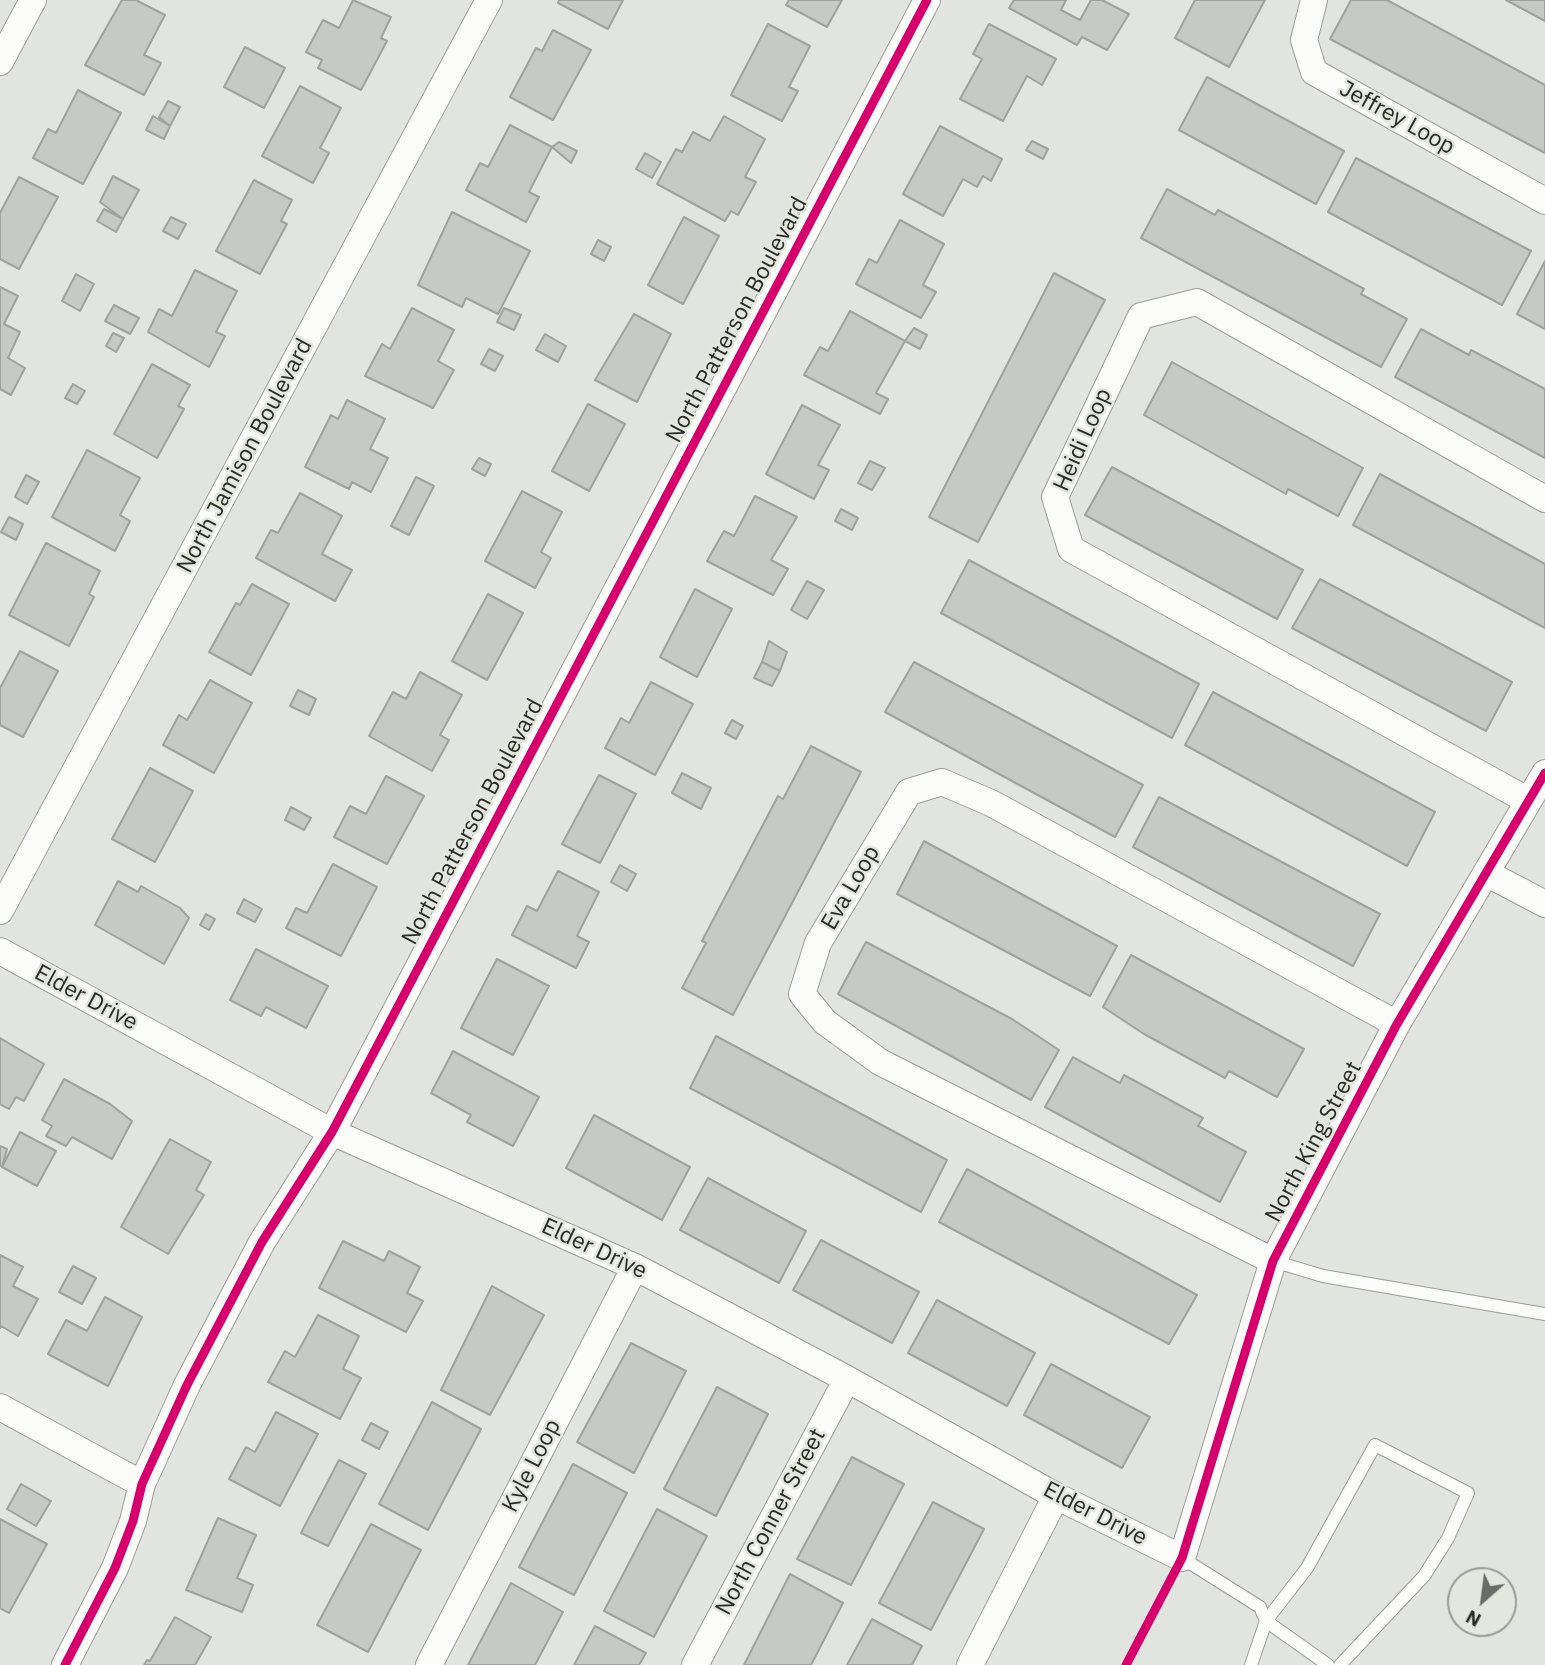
<!DOCTYPE html>
<style>
body{margin:0}
#map{position:relative;width:1545px;height:1665px;overflow:hidden;background:#e2e5df;font-family:"IBM Plex Sans",sans-serif}
canvas{display:block}
.north{position:absolute;left:1447px;top:1567px;width:70px;height:70px;box-sizing:border-box;background:#e3e7dd;border:2px solid #999c94;border-radius:50%;rotate:208deg;font-size:19px;font-weight:700;line-height:28px;text-align:center;color:#2a2b27}
.north::after{content:'';display:block;margin:auto;width:24px;height:32px;background:#6a6c67;clip-path:polygon(50% 0,100% 100%,50% 72%,0 100%)}
</style>
<div id="map">
<canvas width="1545" height="1665"></canvas>
<div class="north">N</div>
</div>
<script>
const context = document.querySelector('canvas').getContext('2d');
context.lineJoin = 'round';
function fill(path, color) { context.fillStyle = color; context.fill(path, 'evenodd'); }
const poly = rows => new Path2D(rows.map(r => 'M' + r).join(''));
function strokePath(path, color, width, dash) { context.strokeStyle = color; context.lineWidth = width; context.lineCap = dash ? 'butt' : 'round'; context.setLineDash(dash || []); context.stroke(path); }
function label(font, color, halo, rows, align = 'center') {
  context.font = font + ' "IBM Plex Sans",sans-serif'; context.lineWidth = 5; context.setLineDash([]); context.textBaseline = 'middle'; context.strokeStyle = halo; context.fillStyle = color; for (const [text, x, y, turn = 0] of rows) {
    context.save(); context.translate(x, y); context.rotate((+turn || 0) * Math.PI / 180); context.textAlign = isNaN(turn) ? turn : align; if (halo) context.strokeText(text, 0, 0); context.fillText(text, 0, 0); context.restore();
  }
}
const building = poly([
 [122,0,136,0,165,15,144,55,161,63,144,95,85,65,122,0],
 [353,0,391,17,381,38,387,41,361,90,318,68,322,60,306,52,323,20,339,28,353,0],
 [559,0,623,0,608,29,558,3,559,0],
 [789,0,842,0,827,27,786,5,789,0],
 [1014,0,1066,0,1061,10,1080,20,1091,0,1102,0,1129,14,1107,50,1082,37,1077,45,1009,8,1014,0],
 [1195,0,1265,0,1229,67,1175,38,1195,0],
 [1351,0,1387,0,1545,85,1545,153,1330,39,1351,0],
 [1506,0,1545,0,1545,21,1506,0],
 [768,24,810,46,789,87,798,91,782,121,731,95,768,24],
 [989,24,1056,59,1042,85,1027,76,1003,121,960,99,982,59,973,54,989,24],
 [553,30,591,50,553,120,510,97,536,48,542,51,553,30],
 [245,47,285,68,264,108,224,87,245,47],
 [1207,77,1344,151,1316,204,1179,130,1207,77],
 [300,86,341,108,320,148,329,153,313,183,262,156,300,86],
 [78,90,121,113,83,184,33,158,48,129,56,133,78,90],
 [168,101,180,107,170,126,159,117,168,101],
 [153,116,170,126,164,139,146,130,153,116],
 [724,116,765,139,745,177,756,182,738,215,731,211,725,221,657,184,676,149,682,152,693,132,710,141,724,116],
 [510,125,552,147,529,192,539,197,526,222,466,190,480,163,488,167,510,125],
 [940,126,1002,159,991,181,983,176,977,187,963,179,943,216,903,194,940,126],
 [1032,141,1048,149,1043,159,1026,150,1032,141],
 [559,142,577,151,571,163,552,147,559,142],
 [645,153,661,162,652,178,636,169,645,153],
 [1356,158,1531,251,1502,305,1328,212,1356,158],
 [113,176,139,190,123,219,100,202,113,176],
 [19,177,58,197,19,269,0,259,0,213,19,177],
 [254,180,292,200,281,221,287,224,260,274,216,251,254,180],
 [1167,189,1215,215,1218,210,1364,289,1361,294,1407,319,1381,367,1141,238,1167,189],
 [104,209,123,219,116,232,97,221,104,209],
 [452,212,530,251,498,314,466,298,462,307,418,285,452,212],
 [171,217,186,224,178,239,163,231,171,217],
 [684,217,719,236,683,304,648,285,684,217],
 [900,220,944,244,923,285,936,292,921,318,856,284,869,259,877,263,900,220],
 [598,240,611,247,604,261,591,254,598,240],
 [1545,261,1545,329,1517,314,1545,261],
 [195,270,237,291,216,332,225,336,209,367,148,332,159,309,172,316,195,270],
 [1054,273,1105,300,978,542,929,517,1054,273],
 [76,274,94,284,80,311,62,301,76,274],
 [0,287,18,296,4,324,20,332,8,358,25,368,11,395,0,389,0,287],
 [114,305,139,318,130,334,105,321,114,305],
 [412,308,454,330,438,361,454,370,433,408,365,376,382,344,390,349,412,308],
 [504,308,521,315,514,330,497,322,504,308],
 [850,311,905,341,876,393,888,399,880,414,804,375,820,347,828,351,850,311],
 [634,314,671,334,637,402,595,380,634,314],
 [914,328,927,335,920,349,905,341,914,328],
 [1421,329,1469,355,1471,350,1545,389,1545,458,1395,377,1421,329],
 [113,333,124,338,116,352,106,346,113,333],
 [545,334,566,346,558,362,536,350,545,334],
 [489,349,503,356,495,371,481,364,489,349],
 [1172,362,1363,468,1338,516,1288,489,1286,494,1144,415,1172,362],
 [152,364,190,385,178,406,184,409,157,458,114,434,152,364],
 [73,384,85,391,77,404,65,398,73,384],
 [347,400,385,419,370,449,388,458,371,492,352,482,349,489,305,467,331,415,338,419,347,400],
 [588,404,625,424,589,491,552,471,588,404],
 [802,405,840,425,818,465,829,470,814,499,766,474,802,405],
 [87,450,140,478,120,515,130,521,115,551,52,517,87,450],
 [479,458,491,464,485,476,472,469,479,458],
 [870,461,885,468,872,490,858,483,870,461],
 [1112,467,1303,570,1277,619,1085,515,1112,467],
 [1380,474,1545,564,1545,628,1353,525,1380,474],
 [26,475,39,482,27,504,15,497,26,475],
 [416,477,434,486,409,535,391,526,416,477],
 [522,491,562,512,541,552,551,558,535,588,485,561,522,491],
 [300,493,342,516,322,554,352,570,335,601,256,558,271,530,278,533,300,493],
 [755,496,797,517,771,560,788,569,773,595,707,561,724,531,734,536,755,496],
 [841,509,858,518,852,530,835,521,841,509],
 [9,517,23,524,16,540,1,532,9,517],
 [46,543,100,571,89,594,94,597,69,646,9,615,46,543],
 [969,560,1199,684,1172,738,941,613,969,560],
 [1320,579,1512,682,1486,731,1292,628,1320,579],
 [807,581,824,590,807,619,791,610,807,581],
 [252,584,289,604,251,675,209,652,236,603,240,605,252,584],
 [695,589,732,609,697,677,660,657,695,589],
 [488,594,523,613,487,680,452,661,488,594],
 [769,641,787,652,780,671,762,662,769,641],
 [20,651,58,671,23,737,0,725,0,688,20,651],
 [762,662,780,671,772,686,754,678,762,662],
 [914,662,1143,785,1115,837,885,712,914,662],
 [420,672,462,695,440,735,449,740,432,771,369,736,393,692,406,699,420,672],
 [210,680,252,703,214,773,163,745,179,715,187,720,210,680],
 [651,682,693,704,655,775,605,748,621,718,629,723,651,682],
 [298,690,316,699,309,715,290,706,298,690],
 [1213,692,1435,812,1407,866,1185,745,1213,692],
 [732,720,743,726,736,739,725,733,732,720],
 [811,746,861,772,733,1015,682,988,706,943,702,941,778,796,783,799,811,746],
 [150,768,193,791,155,862,112,839,150,768],
 [682,773,711,788,701,809,672,793,682,773],
 [599,775,636,794,600,863,562,844,599,775],
 [386,776,424,796,387,864,334,837,350,806,366,814,386,776],
 [1159,797,1380,914,1353,966,1133,847,1159,797],
 [291,807,311,818,304,830,285,820,291,807],
 [924,841,1117,946,1090,996,897,894,924,841],
 [333,864,377,887,341,956,286,928,296,908,307,913,333,864],
 [620,865,636,874,627,891,611,882,620,865],
 [558,871,599,892,577,936,589,942,576,968,512,935,527,906,537,911,558,871],
 [118,881,138,892,141,886,180,908,189,918,164,964,95,925,118,881],
 [244,899,262,909,255,922,237,913,244,899],
 [206,914,215,919,209,930,200,925,206,914],
 [866,942,1012,1019,1059,1050,1031,1100,838,994,866,942],
 [256,949,328,986,306,1028,266,1007,261,1016,230,1000,256,949],
 [1131,955,1304,1049,1277,1097,1229,1071,1225,1078,1144,1034,1103,1007,1131,955],
 [497,959,549,986,513,1055,461,1028,497,959],
 [716,1036,947,1160,921,1212,690,1088,716,1036],
 [0,1038,44,1064,24,1101,16,1097,9,1109,0,1104,0,1038],
 [453,1051,539,1097,513,1146,467,1122,471,1115,431,1093,453,1051],
 [1073,1057,1120,1083,1124,1075,1203,1118,1198,1126,1246,1152,1220,1202,1045,1107,1073,1057],
 [64,1079,110,1104,132,1121,112,1159,72,1137,66,1146,46,1136,52,1126,42,1120,64,1079],
 [594,1115,690,1167,662,1220,566,1168,594,1115],
 [20,1132,56,1151,37,1186,2,1167,20,1132],
 [170,1139,211,1162,196,1190,204,1195,168,1254,121,1227,170,1139],
 [0,1146,7,1149,2,1167,0,1165,0,1146],
 [967,1169,1197,1295,1169,1344,939,1222,967,1169],
 [708,1178,806,1231,779,1283,680,1230,708,1178],
 [821,1240,919,1292,892,1343,793,1290,821,1240],
 [343,1241,384,1261,389,1251,420,1267,407,1293,423,1301,406,1332,319,1288,343,1241],
 [0,1255,23,1267,13,1286,38,1299,18,1336,1,1326,0,1328,0,1255],
 [73,1266,96,1278,82,1304,59,1292,73,1266],
 [492,1286,544,1315,490,1415,441,1390,492,1286],
 [105,1297,142,1317,108,1386,48,1354,66,1320,87,1331,105,1297],
 [937,1300,1035,1353,1007,1406,908,1353,937,1300],
 [318,1315,359,1336,343,1369,361,1378,340,1419,268,1382,285,1351,295,1357,318,1315],
 [631,1343,686,1371,634,1473,577,1442,631,1343],
 [1051,1364,1150,1417,1122,1468,1024,1415,1051,1364],
 [717,1387,768,1414,716,1516,664,1489,717,1387],
 [432,1402,481,1429,428,1530,379,1504,432,1402],
 [276,1412,318,1434,280,1506,229,1479,246,1447,255,1452,276,1412],
 [371,1423,388,1432,379,1449,362,1440,371,1423],
 [852,1457,904,1484,851,1585,797,1559,852,1457],
 [339,1460,366,1474,328,1546,301,1533,339,1460],
 [573,1464,627,1493,574,1595,519,1567,573,1464],
 [21,1484,51,1501,36,1526,7,1509,21,1484],
 [933,1502,984,1529,931,1630,879,1603,933,1502],
 [657,1509,707,1536,654,1637,604,1611,657,1509],
 [218,1518,256,1535,237,1578,253,1585,242,1612,186,1590,218,1518],
 [0,1519,47,1544,9,1613,0,1608,0,1519],
 [371,1524,421,1550,368,1652,317,1625,371,1524],
 [790,1574,843,1603,811,1665,744,1665,790,1574],
 [511,1583,563,1612,535,1665,468,1665,511,1583],
 [175,1617,211,1637,195,1665,144,1665,147,1660,150,1661,175,1617],
 [872,1619,922,1646,912,1665,847,1665,872,1619],
 [595,1626,646,1653,639,1665,574,1665,595,1626]
]);
fill(building, '#c7c9c4');
strokePath(building, '#a0a29d', 2);
const lane = poly([
 [1273,1261,1323,1276,1545,1314],
 [1182,1558,1260,1607,1266,1621,1328,1665],
 [1251,1665,1266,1621,1307,1568,1375,1445,1468,1493,1448,1538,1424,1576,1340,1665]
]);
const street = poly([
 [1314,0,1304,40,1314,72,1545,201],
 [0,62,33,0],
 [1527,800,1071,549,1055,497,1141,316,1197,302,1545,499],
 [1486,873,1545,904],
 [0,911,489,0],
 [0,951,332,1132,635,1267,847,1379,1056,1496,1182,1558,1273,1261,1397,1024,1545,773],
 [1273,1261,880,1062,825,1022,802,994,818,943,909,792,942,782,991,803,1397,1024],
 [0,1407,142,1484],
 [65,1665,115,1568,133,1521,142,1484,187,1385,262,1242,332,1132,927,0],
 [429,1665,635,1267],
 [695,1665,847,1379],
 [970,1665,1056,1496]
]);
strokePath(lane, '#9b9d99', 14);
strokePath(street, '#9b9d99', 28);
strokePath(lane, '#fbfbfa', 12);
strokePath(street, '#fbfbfa', 26);
strokePath(poly([
 [65,1665,115,1568,133,1521,142,1484,187,1385,262,1242,332,1132,927,0],
 [1126,1665,1182,1558,1273,1261,1397,1024,1545,773]
]), '#d6006c', 9);
label('23px', '#2a2b27', '#e3e7dd', [
 ["Jeffrey Loop",1397,118,29],
 ["North Patterson Boulevard",737,320,-62],
 ["Heidi Loop",1083,440,-66],
 ["North Jamison Boulevard",245,456,-62],
 ["North Patterson Boulevard",473,822,-62],
 ["Eva Loop",851,888,-60],
 ["Elder Drive",86,998,28],
 ["North King Street",1314,1142,-62],
 ["Elder Drive",594,1249,25],
 ["Kyle Loop",532,1466,-63],
 ["Elder Drive",1095,1514,27],
 ["North Conner Street",771,1522,-62]
]);
</script>
